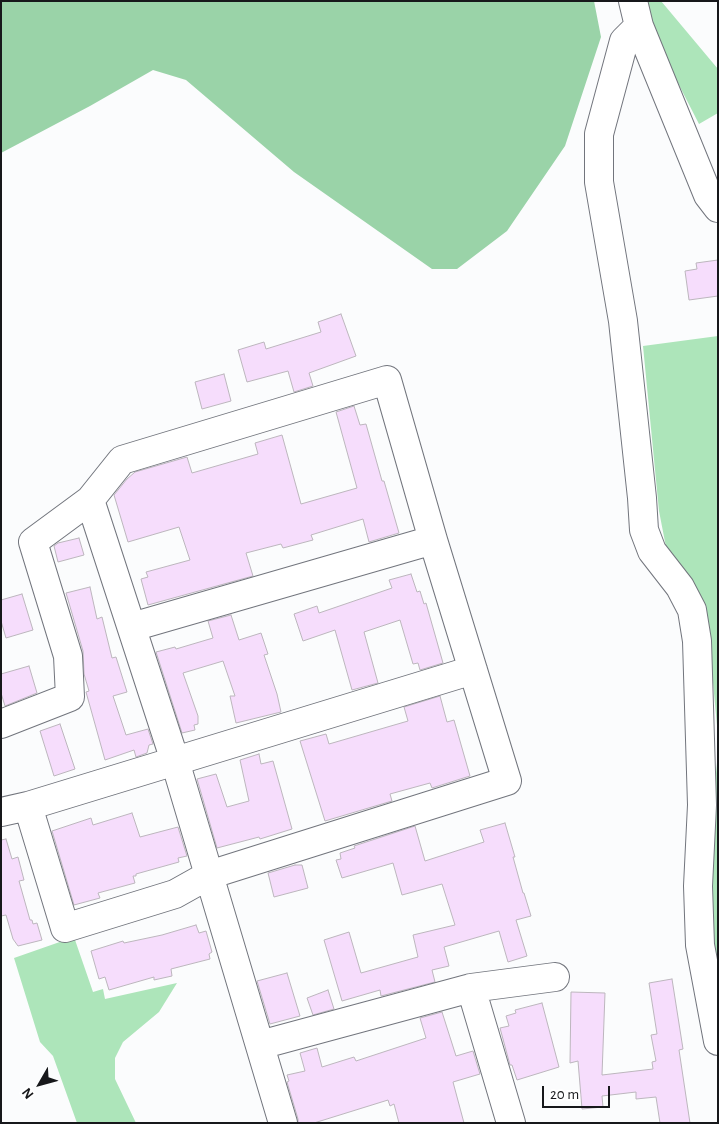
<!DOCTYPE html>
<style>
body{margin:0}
#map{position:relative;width:719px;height:1124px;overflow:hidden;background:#fbfcfd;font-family:"Alegreya Sans",sans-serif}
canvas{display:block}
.frame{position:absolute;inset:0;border:2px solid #17181b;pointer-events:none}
.north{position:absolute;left:15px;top:1059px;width:50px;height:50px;-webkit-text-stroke:4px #fff;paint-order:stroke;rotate:232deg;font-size:14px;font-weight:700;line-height:20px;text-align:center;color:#17181b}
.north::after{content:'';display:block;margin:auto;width:18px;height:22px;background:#17181b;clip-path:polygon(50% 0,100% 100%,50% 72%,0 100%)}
.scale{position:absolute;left:542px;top:1086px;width:68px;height:22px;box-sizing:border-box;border:2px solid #17181b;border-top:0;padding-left:6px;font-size:15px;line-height:18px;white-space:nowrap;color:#17181b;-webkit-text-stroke:4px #fff;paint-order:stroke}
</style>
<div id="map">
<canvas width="719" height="1124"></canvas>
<div class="frame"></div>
<div class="north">N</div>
<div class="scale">20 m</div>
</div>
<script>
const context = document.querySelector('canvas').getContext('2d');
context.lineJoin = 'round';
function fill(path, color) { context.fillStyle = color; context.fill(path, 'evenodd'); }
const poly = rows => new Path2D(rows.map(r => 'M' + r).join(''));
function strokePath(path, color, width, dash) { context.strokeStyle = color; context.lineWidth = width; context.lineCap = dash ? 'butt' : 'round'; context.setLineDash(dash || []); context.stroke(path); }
fill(poly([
 [648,1,661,1,718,69,718,113,699,124,641,11],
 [718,336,718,736,708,629,680,569,666,547,659,511,643,346],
 [718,752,718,958,709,960,706,879],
 [74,937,93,992,103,989,105,999,177,983,159,1012,123,1042,115,1058,115,1079,136,1123,77,1123,53,1056,40,1042,14,958]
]), '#ade5ba');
fill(poly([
 [1,1,594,1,601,37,565,146,507,231,457,269,432,269,294,172,186,80,153,70,90,106,1,153]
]), '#9ad3a8');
const building = poly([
 [718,260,718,296,689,300,685,271,697,269,696,263,718,260],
 [341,314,356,356,309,373,313,386,294,392,288,371,247,382,238,350,264,342,266,349,321,332,318,322,341,314],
 [224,374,231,401,202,409,195,382,224,374],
 [354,406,360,425,366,424,382,481,384,481,399,533,369,542,363,519,311,535,313,540,283,548,281,544,246,553,253,576,148,605,141,579,148,577,146,572,190,560,179,527,128,542,114,495,127,479,135,472,187,457,192,473,258,454,255,443,282,435,301,504,357,488,336,412,354,406],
 [79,538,84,555,58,562,54,546,58,543,79,538],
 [411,574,417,592,420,591,424,604,426,603,443,663,420,670,418,663,413,664,400,620,364,632,378,683,352,690,335,630,303,641,294,614,317,606,319,613,392,588,389,580,411,574],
 [90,587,97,619,102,617,112,658,116,657,127,692,113,696,126,735,148,729,153,744,149,745,147,753,136,757,134,750,105,760,86,692,89,691,84,674,83,651,66,593,90,587],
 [22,594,33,630,6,638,1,621,1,600,22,594],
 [231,615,239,640,261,633,268,654,264,655,277,694,281,712,236,723,230,696,235,696,223,661,183,673,198,716,198,724,194,725,195,730,182,733,156,652,175,647,176,649,213,638,208,621,231,615],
 [29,666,37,693,5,706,1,693,1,674,29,666],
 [440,696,447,722,454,720,470,776,432,788,430,783,390,794,392,801,325,821,300,741,326,734,329,744,408,721,404,707,440,696],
 [60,724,75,769,54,776,40,731,60,724],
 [259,754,261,764,273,761,292,829,260,839,259,837,217,848,197,779,216,774,227,807,249,801,240,760,259,754],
 [132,813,140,837,178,827,187,856,178,858,179,862,136,874,136,876,133,876,135,883,98,893,100,898,74,905,52,831,91,818,93,825,132,813],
 [505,823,515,857,513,857,523,893,524,893,531,916,516,920,527,956,508,962,499,931,444,947,449,966,432,970,435,982,381,996,380,990,342,1001,324,940,349,932,361,973,418,957,413,935,455,925,442,884,402,895,393,863,342,878,336,860,341,859,340,853,355,848,354,846,415,826,425,861,484,842,480,830,505,823],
 [6,839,12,859,18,857,24,880,19,881,30,920,32,920,33,924,37,923,42,940,18,946,13,939,6,915,1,916,1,840,6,839],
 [295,865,302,865,308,888,274,897,268,873,295,865],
 [196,925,199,933,206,931,212,952,209,954,210,959,171,969,172,976,154,980,154,977,109,990,105,977,99,979,91,951,123,941,124,943,162,935,196,925],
 [287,973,300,1016,270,1024,257,981,287,973],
 [672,979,683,1049,679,1050,690,1123,660,1123,656,1097,636,1099,636,1092,602,1096,603,1107,582,1109,578,1061,570,1063,571,992,605,993,602,1075,653,1069,652,1062,656,1061,651,1035,657,1034,649,983,672,979],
 [328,990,334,1009,313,1015,307,998,328,990],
 [542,1003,559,1067,517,1080,512,1065,510,1065,500,1028,509,1026,506,1016,516,1013,515,1010,542,1003],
 [442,1012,456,1056,473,1051,480,1074,453,1082,464,1123,399,1123,394,1104,390,1106,388,1100,314,1123,298,1123,298,1119,287,1082,289,1081,287,1075,305,1071,300,1053,317,1048,322,1067,354,1057,356,1061,426,1038,420,1018,442,1012]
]);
fill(building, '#f6ddfc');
strokePath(building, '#bcb6bd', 1);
const minor = poly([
 [633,1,639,26,708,195,718,208],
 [639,26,624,41,599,134,599,182,623,321,642,498,644,530,652,551,680,587,692,610,697,641,702,805,698,886,700,945,718,1041],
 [90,500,175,761,283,1123],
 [132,627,433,540],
 [1,724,70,697,68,656,33,542,90,500,122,460,387,380,433,540,507,781,209,875,175,894,65,928,28,806],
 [1,812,28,806,473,670],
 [471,988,555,977],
 [260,1045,471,988,511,1123]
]);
strokePath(minor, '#72757d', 30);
strokePath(minor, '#fff', 28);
</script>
